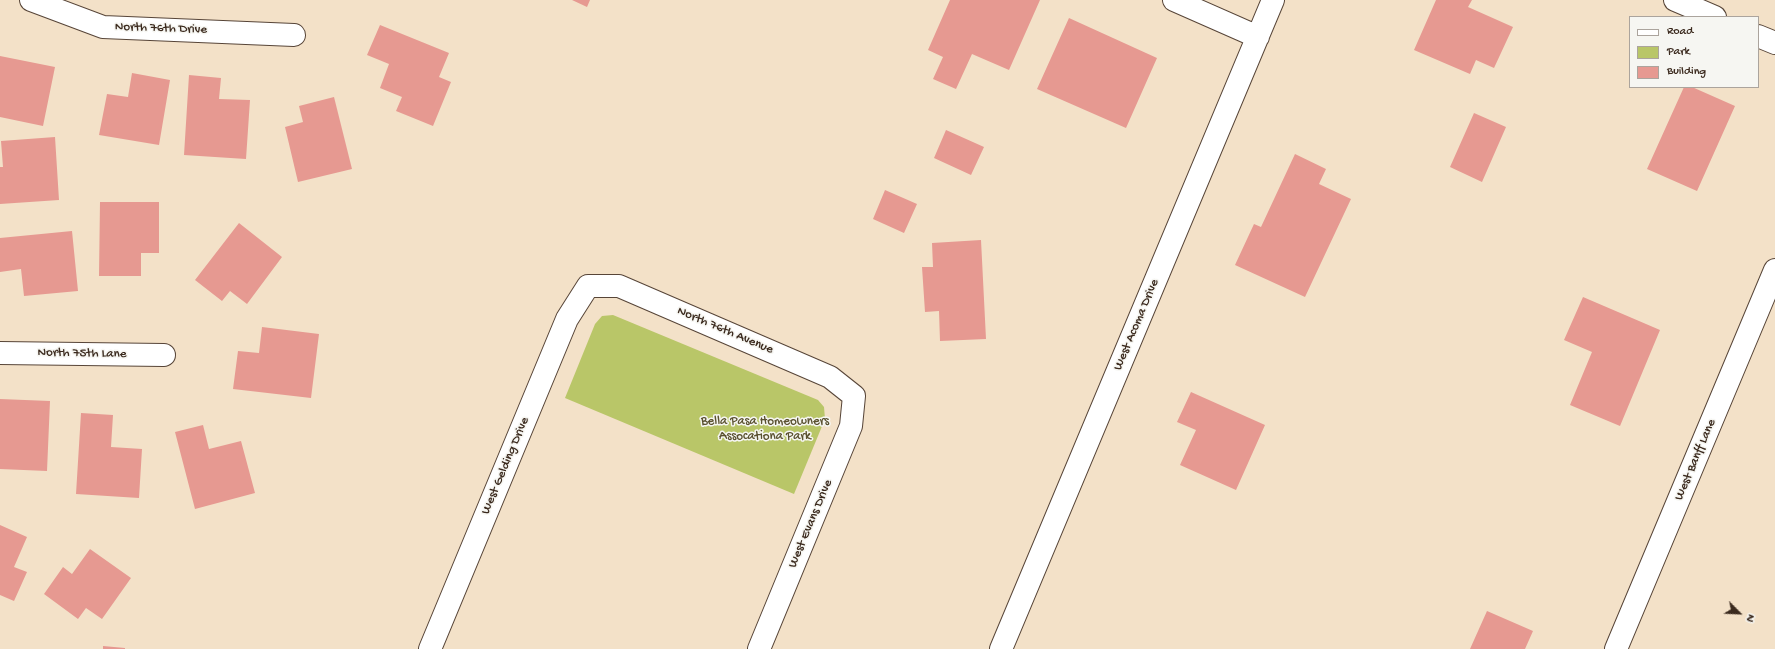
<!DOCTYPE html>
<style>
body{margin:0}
#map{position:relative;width:1775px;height:649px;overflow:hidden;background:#f3e1c8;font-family:"Gochi Hand",sans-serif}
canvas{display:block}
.legend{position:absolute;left:1629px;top:16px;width:130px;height:72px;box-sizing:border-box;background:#f6f6f2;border:1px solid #aba49d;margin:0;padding:5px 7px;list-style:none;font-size:12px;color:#3b2a1e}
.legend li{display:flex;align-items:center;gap:8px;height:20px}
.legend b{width:20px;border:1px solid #aba49d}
.north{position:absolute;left:1719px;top:593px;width:40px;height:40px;-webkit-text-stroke:3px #f6f6f2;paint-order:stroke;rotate:114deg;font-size:11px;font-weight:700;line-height:16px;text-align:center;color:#3b2a1e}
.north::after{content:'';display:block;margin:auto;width:14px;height:18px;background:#3b2a1e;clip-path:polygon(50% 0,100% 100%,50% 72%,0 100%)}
</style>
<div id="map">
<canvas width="1775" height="649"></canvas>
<ul class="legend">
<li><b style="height:5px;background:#fff"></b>Road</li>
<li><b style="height:11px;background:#b9c668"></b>Park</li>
<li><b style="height:11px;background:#e69991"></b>Building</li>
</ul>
<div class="north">N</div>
</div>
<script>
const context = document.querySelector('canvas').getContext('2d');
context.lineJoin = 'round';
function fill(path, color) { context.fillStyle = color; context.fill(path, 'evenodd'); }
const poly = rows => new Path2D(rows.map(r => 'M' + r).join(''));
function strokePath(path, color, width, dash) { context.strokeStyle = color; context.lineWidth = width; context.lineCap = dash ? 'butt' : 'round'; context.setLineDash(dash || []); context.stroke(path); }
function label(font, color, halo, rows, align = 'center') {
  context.font = font + ' "Gochi Hand",sans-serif'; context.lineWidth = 3; context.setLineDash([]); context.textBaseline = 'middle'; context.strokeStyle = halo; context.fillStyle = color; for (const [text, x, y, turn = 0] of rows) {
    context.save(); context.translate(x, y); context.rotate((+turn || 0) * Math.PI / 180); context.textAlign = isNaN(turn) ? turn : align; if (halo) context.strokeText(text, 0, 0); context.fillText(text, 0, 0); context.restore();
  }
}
fill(poly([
 [613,315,818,400,824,407,825,419,794,494,565,398,595,324,602,316]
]), '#b9c668');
fill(poly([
 [572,0,590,0,587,7],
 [950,0,1040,0,1009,70,972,54,956,89,933,79,943,57,928,50],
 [1436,0,1472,0,1468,7,1513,27,1494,68,1476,60,1470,74,1414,50],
 [1069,18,1157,58,1126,128,1037,89],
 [380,25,449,53,439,77,451,82,433,126,396,111,402,97,380,88,389,64,367,55],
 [0,56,55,67,43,126,0,117],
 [132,73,170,80,159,145,99,135,107,94,128,97],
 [189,75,221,78,219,99,250,100,246,159,184,155],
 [1684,87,1692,87,1735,106,1697,191,1647,169],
 [334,97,352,169,298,182,285,127,303,122,299,106],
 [1474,113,1506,127,1482,182,1450,167],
 [946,130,984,147,971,175,934,158],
 [55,137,59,200,0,204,0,167,3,167,1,141],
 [1295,154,1326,169,1319,184,1351,199,1305,297,1235,265,1254,224,1261,227],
 [885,190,917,204,904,233,873,219],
 [100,202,159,202,159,253,141,253,141,276,99,276],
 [239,223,282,257,247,304,230,291,222,301,195,280],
 [72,231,78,291,24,296,21,269,0,272,0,238],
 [981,240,986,339,940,341,939,311,925,312,922,267,933,267,932,243],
 [1583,297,1660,330,1620,426,1570,405,1592,352,1564,340],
 [262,327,319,334,311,398,233,389,238,351,259,353],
 [1191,392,1265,425,1236,490,1180,465,1196,430,1177,422],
 [0,399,50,401,47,471,0,469],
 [81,413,113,415,111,447,142,449,139,498,76,494],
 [203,425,209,449,241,441,255,493,195,509,175,432],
 [0,525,27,537,14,567,27,572,14,601,0,595],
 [90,549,131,578,102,619,86,608,78,619,44,594,63,567,72,574],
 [1487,611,1533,631,1525,649,1470,649],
 [103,646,125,648,125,649,103,649]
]), '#e69991');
const minor = poly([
 [31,0,103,27,294,35],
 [1174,0,1258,37],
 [1675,0,1715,17],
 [1758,36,1775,43],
 [0,353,164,355],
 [430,649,567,319,588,286,619,286,830,377,854,396,851,426,759,649],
 [1001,649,1273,0],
 [1616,649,1775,270]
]);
strokePath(minor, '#574538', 24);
strokePath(minor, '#fff', 22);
label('13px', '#3b2a1e', '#f6f6f2', [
 ["North 76th Drive",161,29,2],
 ["West Acoma Drive",1137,325,-67],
 ["North 76th Avenue",725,331,23],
 ["North 75th Lane",82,354,1],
 ["West Banff Lane",1696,460,-67],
 ["West Gelding Drive",506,466,-67],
 ["West Evans Drive",811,524,-67]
]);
label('13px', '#5a5130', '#f6f6f2', [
 ["Bella Pasa Homeowners",765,422],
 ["Assocationa Park",765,437]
]);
</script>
